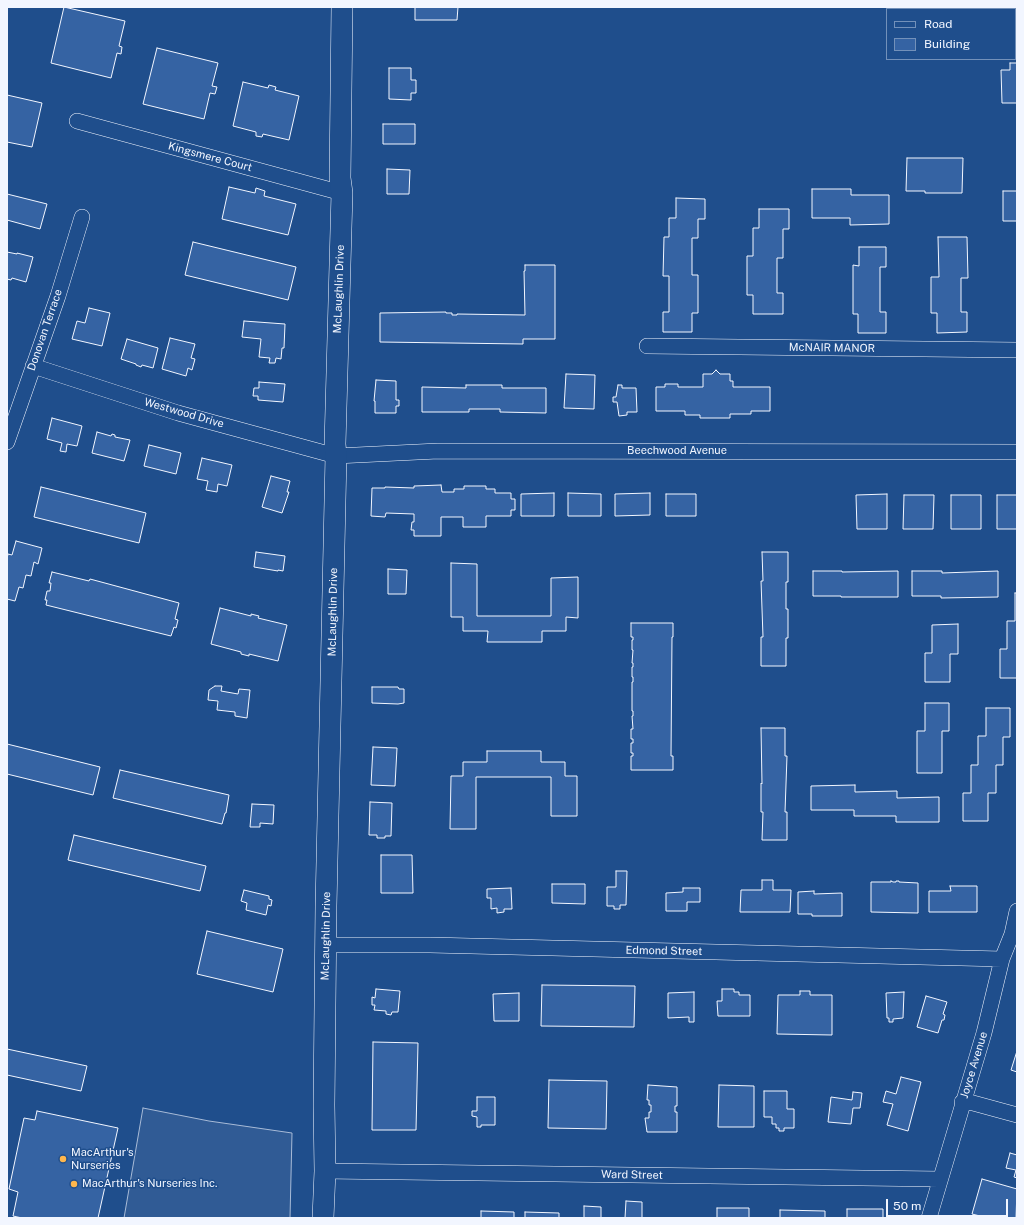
<!DOCTYPE html>
<style>
body{margin:0}
#map{position:relative;width:1024px;height:1225px;overflow:hidden;background:#1f4e8c;font-family:"Public Sans",sans-serif}
canvas{display:block}
.frame{position:absolute;inset:0;border:8px solid #f2f6ff;pointer-events:none}
.legend{position:absolute;left:886px;top:8px;width:130px;height:52px;box-sizing:border-box;background:#1f4e8c;border:1px solid #7391ba;margin:0;padding:5px 7px;list-style:none;font-size:12px;color:#f2f6ff}
.legend li{display:flex;align-items:center;gap:8px;height:20px}
.legend b{width:20px;border:1px solid #7391ba}
.scale{position:absolute;left:886px;top:1199px;width:122px;height:18px;box-sizing:border-box;border:2px solid #f2f6ff;border-top:0;padding-left:5px;font-size:12px;line-height:14px;white-space:nowrap;color:#f2f6ff;-webkit-text-stroke:3px #1f4e8c;paint-order:stroke}
</style>
<div id="map">
<canvas width="1024" height="1225"></canvas>
<div class="frame"></div>
<ul class="legend">
<li><b style="height:5px;background:#1f4e8c"></b>Road</li>
<li><b style="height:11px;background:#3563a3"></b>Building</li>
</ul>
<div class="scale">50 m</div>
</div>
<script>
const context = document.querySelector('canvas').getContext('2d');
context.lineJoin = 'round';
function fill(path, color) { context.fillStyle = color; context.fill(path, 'evenodd'); }
const poly = rows => new Path2D(rows.map(r => 'M' + r).join(''));
function strokePath(path, color, width, dash) { context.strokeStyle = color; context.lineWidth = width; context.lineCap = dash ? 'butt' : 'round'; context.setLineDash(dash || []); context.stroke(path); }
function label(font, color, halo, rows, align = 'center') {
  context.font = font + ' "Public Sans",sans-serif'; context.lineWidth = 3; context.setLineDash([]); context.textBaseline = 'middle'; context.strokeStyle = halo; context.fillStyle = color; for (const [text, x, y, turn = 0] of rows) {
    context.save(); context.translate(x, y); context.rotate((+turn || 0) * Math.PI / 180); context.textAlign = isNaN(turn) ? turn : align; if (halo) context.strokeText(text, 0, 0); context.fillText(text, 0, 0); context.restore();
  }
}
const parking = poly([
 [143,1108,209,1121,292,1133,290,1218,124,1218,143,1108]
]);
fill(parking, '#305b95');
strokePath(parking, '#a8bbd7', 1);
const building = poly([
 [64,7,125,21,119,46,122,47,121,54,117,53,111,78,51,63,64,7],
 [415,7,458,7,457,20,415,20,415,7],
 [157,48,218,63,212,86,217,87,215,94,210,93,204,119,143,104,157,48],
 [1010,63,1017,63,1017,103,1002,103,1001,70,1010,70,1010,63],
 [389,68,411,68,411,80,416,80,416,93,411,93,411,100,389,99,389,68],
 [243,82,268,88,269,85,276,87,275,90,299,96,289,140,263,134,262,137,256,136,256,132,233,126,243,82],
 [7,95,42,103,32,147,7,142,7,95],
 [383,124,415,124,415,144,383,144,383,124],
 [907,158,963,158,962,193,925,193,925,191,906,191,907,158],
 [387,169,410,170,409,194,387,194,387,169],
 [229,187,255,193,256,188,265,191,264,196,296,204,288,235,222,219,229,187],
 [812,189,851,189,851,195,889,195,889,224,850,225,850,218,812,218,812,189],
 [1003,191,1017,191,1017,221,1003,221,1003,191],
 [7,194,47,204,40,229,7,220,7,194],
 [676,198,705,199,705,219,698,219,698,238,692,238,692,275,698,275,698,313,692,313,692,332,663,332,663,312,669,312,669,276,663,276,664,237,669,237,669,218,676,218,676,198],
 [759,209,789,209,789,229,783,229,783,258,777,258,777,293,783,293,783,314,753,314,753,295,747,295,747,256,753,256,753,228,759,228,759,209],
 [938,237,967,237,968,278,961,278,961,312,967,312,967,332,937,333,937,313,931,313,931,277,939,277,938,237],
 [193,242,296,267,288,300,185,275,193,242],
 [859,247,886,247,886,267,880,267,880,312,886,312,886,333,858,333,858,314,853,314,853,265,859,266,859,247],
 [7,252,17,254,17,253,33,257,26,282,12,278,11,280,7,279,7,252],
 [525,265,555,265,555,339,523,339,523,344,380,342,380,313,446,312,446,313,452,313,452,315,457,315,457,314,525,315,524,271,525,271,525,265],
 [89,308,110,313,102,346,72,339,77,321,85,323,89,308],
 [244,321,285,324,284,348,282,348,281,359,276,358,275,363,269,363,270,358,259,357,261,339,242,337,244,321],
 [170,338,195,344,191,358,195,359,192,370,188,368,186,376,162,369,170,338],
 [127,339,158,348,153,368,142,365,141,367,136,365,136,364,121,359,127,339],
 [716,370,720,374,730,374,730,381,733,381,733,387,770,387,770,411,751,411,751,414,730,414,730,418,700,418,700,415,685,415,685,411,656,411,656,387,665,387,665,384,678,384,678,387,703,387,703,374,712,374,716,370],
 [566,374,595,375,594,409,564,408,566,374],
 [376,380,396,381,396,400,399,400,399,406,396,406,396,413,375,413,375,401,374,401,376,380],
 [259,382,285,384,283,402,258,400,258,396,253,396,254,388,259,388,259,382],
 [466,385,502,385,502,388,546,388,546,413,500,412,500,409,469,409,469,412,422,412,422,387,466,388,466,385],
 [618,385,622,385,622,388,636,388,637,412,627,412,627,415,619,416,617,402,613,402,613,397,616,397,618,385],
 [52,418,82,426,77,446,67,444,66,452,60,451,62,443,47,439,52,418],
 [97,432,111,436,112,434,115,435,115,437,130,440,124,461,92,453,97,432],
 [149,445,181,453,176,474,144,466,149,445],
 [202,458,232,465,227,486,218,484,217,492,206,490,208,481,197,479,202,458],
 [271,476,290,481,287,492,289,492,282,513,262,507,271,476],
 [441,485,442,492,454,492,454,489,464,489,464,486,486,486,486,489,495,489,495,493,511,493,511,499,515,499,515,510,511,510,511,516,486,516,486,527,463,527,463,517,441,517,441,536,414,536,414,530,411,530,412,522,414,522,414,514,386,513,385,517,371,516,372,488,385,488,385,487,414,488,414,486,441,485],
 [41,487,146,513,139,543,34,517,41,487],
 [554,493,554,516,521,516,521,494,554,493],
 [568,493,601,494,601,516,568,516,568,493],
 [650,493,650,515,615,516,615,494,650,493],
 [666,494,696,494,696,516,666,516,666,494],
 [887,494,887,529,857,529,856,495,887,494],
 [904,495,934,495,933,529,903,529,904,495],
 [951,495,981,495,981,529,951,529,951,495],
 [997,495,1017,495,1017,529,997,529,997,495],
 [16,541,42,548,38,564,34,562,31,576,26,575,23,588,19,587,15,601,7,599,7,559,8,554,12,555,16,541],
 [256,552,285,556,283,571,278,570,278,571,254,567,256,552],
 [762,552,788,552,788,582,786,582,786,609,788,609,788,638,786,638,786,666,761,666,761,637,763,637,761,581,763,581,762,552],
 [451,563,477,564,477,616,551,616,551,578,578,577,578,618,566,617,566,631,542,631,542,642,487,642,488,631,463,631,463,617,451,617,451,563],
 [388,569,407,570,406,594,388,594,388,569],
 [813,571,842,571,842,572,898,571,898,597,841,597,841,596,813,596,813,571],
 [912,571,942,571,942,573,998,571,998,597,941,598,941,596,912,596,912,571],
 [52,572,89,581,90,579,179,603,175,619,178,620,176,628,174,627,171,636,46,605,47,600,45,600,47,591,50,591,51,583,49,583,52,572],
 [1015,593,1017,593,1017,678,1000,678,1000,649,1007,649,1007,621,1015,621,1015,593],
 [220,608,251,616,251,614,259,616,258,618,287,625,278,661,249,654,249,656,241,654,241,652,211,644,220,608],
 [631,623,673,623,673,637,672,637,671,756,673,756,673,770,631,770,631,756,633,756,633,753,631,753,631,743,633,743,633,739,631,739,631,729,633,729,632,716,633,716,633,711,632,711,632,682,633,682,633,677,632,677,632,667,633,667,633,663,632,663,633,650,632,650,632,640,633,640,633,637,631,637,631,623],
 [958,624,958,654,950,654,950,682,925,682,925,653,932,653,932,625,958,624],
 [215,686,222,686,221,691,238,694,239,689,250,690,247,718,235,716,235,712,217,710,218,701,208,700,209,690,215,686],
 [372,687,398,687,399,689,404,689,404,703,398,704,372,703,372,687],
 [925,703,949,703,949,731,942,731,942,773,917,773,917,731,925,731,925,703],
 [986,708,1010,708,1010,737,1003,737,1003,765,996,765,996,793,988,793,988,821,963,821,963,793,971,793,971,765,978,765,978,736,986,736,986,708],
 [761,728,785,728,785,756,787,756,785,812,787,812,787,840,762,840,763,812,761,812,761,783,762,784,761,728],
 [7,744,100,767,93,795,7,774,7,744],
 [373,747,397,748,395,786,371,785,373,747],
 [487,751,541,751,541,762,565,762,565,776,577,776,577,816,551,816,551,777,476,777,476,829,450,829,451,776,463,776,463,762,487,762,487,751],
 [120,770,229,795,226,813,225,813,222,824,113,798,120,770],
 [855,785,855,792,897,791,897,798,939,797,939,822,896,822,896,816,854,816,854,810,811,810,811,786,855,785],
 [370,802,392,803,391,836,385,836,385,838,377,838,377,835,369,835,370,802],
 [252,804,274,805,273,824,260,823,260,827,250,827,252,804],
 [74,835,206,866,200,891,68,860,74,835],
 [381,855,412,855,413,893,381,893,381,855],
 [616,871,627,871,626,905,620,905,620,909,614,909,614,906,607,906,607,887,616,887,616,871],
 [762,880,773,880,773,890,791,890,790,912,740,912,741,890,762,890,762,880],
 [891,881,893,882,896,882,896,881,899,881,899,882,918,883,918,913,871,912,871,882,891,882,891,881],
 [552,884,585,884,585,904,552,903,552,884],
 [950,886,977,886,977,912,929,912,929,891,951,891,950,886],
 [511,888,512,909,504,909,504,912,497,913,497,908,491,909,491,898,487,898,487,889,511,888],
 [683,888,700,888,700,902,687,902,687,911,666,911,666,893,683,892,683,888],
 [244,890,269,896,269,899,272,900,271,906,268,905,266,915,246,910,247,903,241,901,244,890],
 [814,891,814,894,842,893,842,916,812,916,812,914,798,914,798,892,814,891],
 [207,931,283,949,273,992,197,974,207,931],
 [542,985,635,986,634,1027,541,1026,542,985],
 [376,989,400,991,398,1012,392,1012,391,1015,386,1014,386,1011,374,1010,375,1005,372,1005,372,997,375,998,376,989],
 [722,989,734,989,734,992,739,992,739,995,750,995,750,1016,718,1016,717,1001,722,1001,722,989],
 [800,991,810,991,810,995,832,995,832,1035,777,1034,778,995,800,995,800,991],
 [694,992,694,1022,689,1022,689,1017,668,1018,668,993,694,992],
 [904,992,903,1018,893,1019,893,1022,889,1022,889,1018,887,1018,886,993,904,992],
 [519,993,519,1021,494,1021,493,994,519,993],
 [926,996,947,1002,943,1014,945,1015,944,1020,942,1020,938,1033,917,1027,926,996],
 [373,1042,418,1043,416,1130,372,1130,373,1042],
 [7,1049,87,1066,81,1091,7,1075,7,1049],
 [1017,1051,1017,1072,1011,1070,1017,1051],
 [901,1077,921,1082,908,1131,887,1125,893,1104,883,1102,886,1091,896,1094,901,1077],
 [549,1080,607,1081,606,1129,548,1128,549,1080],
 [648,1085,677,1087,677,1106,675,1106,675,1112,677,1112,677,1132,647,1132,645,1118,649,1118,649,1112,651,1112,651,1105,649,1105,649,1100,647,1100,648,1085],
 [719,1085,754,1086,754,1127,718,1127,719,1085],
 [764,1091,787,1091,787,1109,794,1109,794,1128,784,1128,784,1131,779,1131,779,1128,776,1128,776,1124,772,1124,772,1117,764,1117,764,1091],
 [853,1092,862,1093,860,1108,853,1108,851,1124,828,1122,831,1097,852,1100,853,1092],
 [477,1097,495,1097,495,1125,481,1125,481,1127,477,1127,477,1117,472,1116,472,1111,477,1111,477,1097],
 [37,1111,118,1128,98,1218,22,1218,13,1216,18,1192,9,1189,24,1118,35,1120,37,1111],
 [1010,1153,1017,1155,1017,1178,1014,1177,1016,1170,1006,1168,1010,1153],
 [982,1179,1017,1189,1016,1218,988,1218,972,1214,982,1179],
 [626,1201,642,1202,642,1218,625,1218,626,1201],
 [584,1206,601,1207,601,1218,584,1218,584,1206],
 [717,1208,749,1208,749,1218,717,1218,717,1208],
 [847,1209,883,1209,883,1218,847,1218,847,1209],
 [780,1210,825,1211,825,1218,780,1218,780,1210],
 [481,1211,514,1212,514,1218,481,1218,481,1211],
 [525,1212,559,1213,559,1218,525,1218,525,1212]
]);
fill(building, '#3563a3');
strokePath(building, '#f2f6ff', 1);
const minor = poly([
 [77,121,342,193],
 [647,346,1017,350],
 [33,366,178,413,336,456,438,451,1017,452],
 [7,442,58,296,82,217],
 [326,945,430,945,1002,959],
 [962,1102,973,1103,1017,1115],
 [325,1171,939,1179],
 [929,1218,984,1033,1002,959,1012,934,1017,911]
]);
const secondary = poly([
 [323,1218,325,1171,324,1105,326,906,336,456,335,444,342,193,340,178,342,7]
]);
strokePath(minor, '#f2f6ff', 16);
strokePath(secondary, '#f2f6ff', 22);
strokePath(minor, '#1f4e8c', 15);
strokePath(secondary, '#1f4e8c', 21);
for (const [x, y, r, color] of [
 [63,1159,4,"#ffb74d"],
 [74,1184,4,"#ffb74d"]
]) { const dot = new Path2D(); dot.arc(x, y, r, 0, 2 * Math.PI); context.fillStyle = color; context.fill(dot); strokePath(dot, '#1f4e8c', 1.5); }
label('11px', '#f2f6ff', '#1f4e8c', [
 ["Kingsmere Court",210,157,15],
 ["McLaughlin Drive",339,289,-88],
 ["Donovan Terrace",45,330,-71],
 ["McNAIR MANOR",832,348,1],
 ["Westwood Drive",184,413,16],
 ["Beechwood Avenue",677,451],
 ["McLaughlin Drive",333,612,-89],
 ["McLaughlin Drive",326,936,-89],
 ["Edmond Street",664,951,1],
 ["Joyce Avenue",974,1065,-73],
 ["Ward Street",632,1175,1]
]);
label('11px', '#f2f6ff', '#1f4e8c', [
 ["MacArthur's",71,1153],
 ["Nurseries",71,1166],
 ["MacArthur's Nurseries Inc.",82,1184]
], 'left');
</script>
